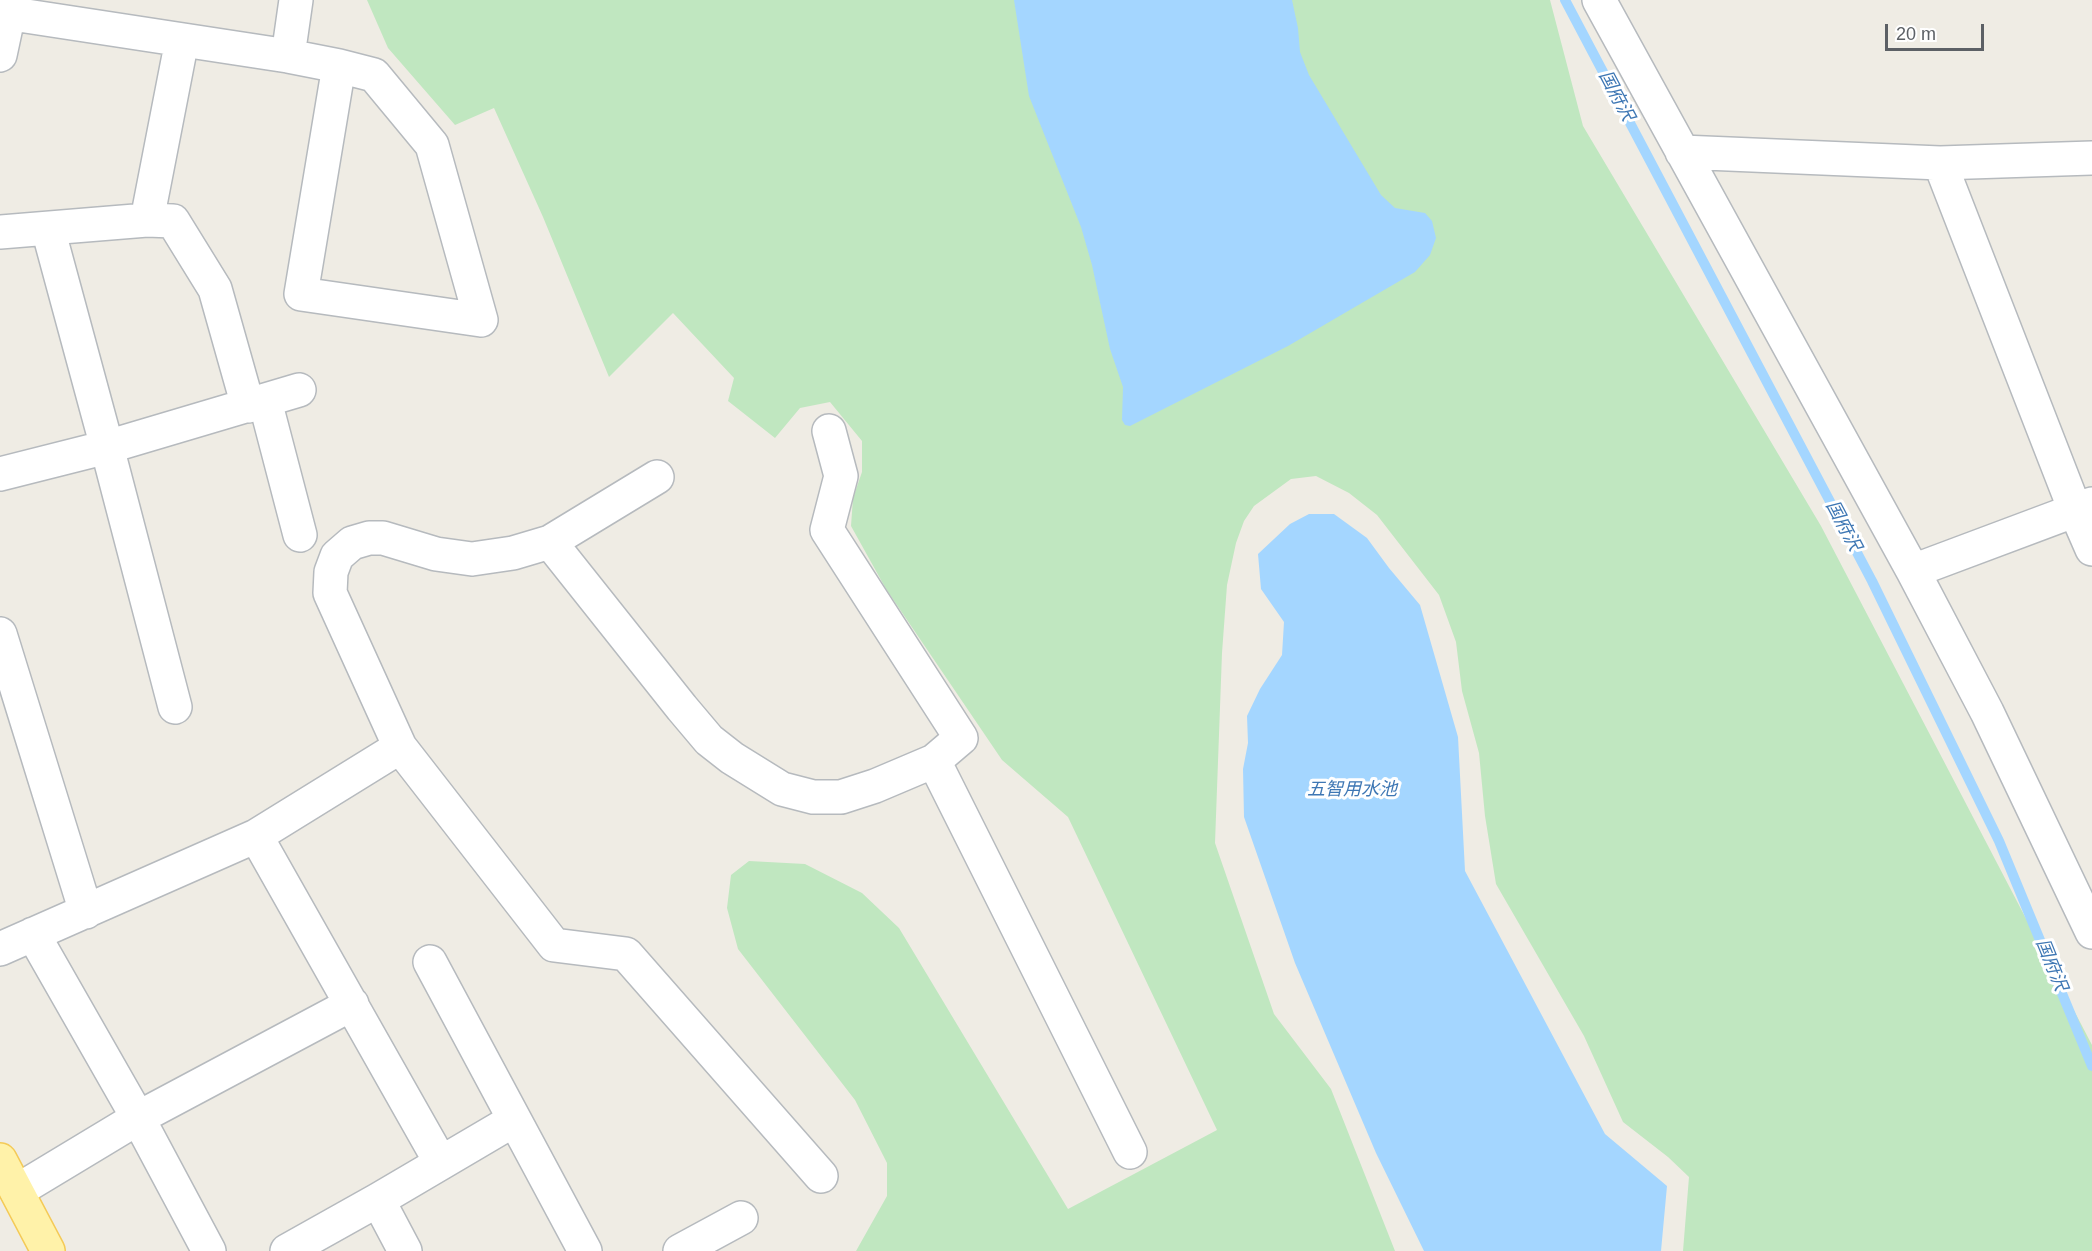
<!DOCTYPE html>
<meta charset="utf-8">
<style>
body{margin:0}
#map{position:relative;width:2092px;height:1251px;overflow:hidden;background:#efece4;font-family:Arial,sans-serif}
canvas{display:block}
.scale{position:absolute;left:1885px;top:24px;width:99px;height:27px;box-sizing:border-box;border:3px solid #5c6065;border-top:0;padding-left:8px;font-size:18px;line-height:21px;white-space:nowrap;color:#5c6065;-webkit-text-stroke:4px #fff;paint-order:stroke}
</style>
<div id="map">
<canvas width="2092" height="1251"></canvas>
<div class="scale">20 m</div>
</div>
<script>
const context = document.querySelector('canvas').getContext('2d');
context.lineJoin = 'round';
function fill(path, color) { context.fillStyle = color; context.fill(path, 'evenodd'); }
const poly = rows => new Path2D(rows.map(r => 'M' + r).join(''));
function strokePath(path, color, width, dash) { context.strokeStyle = color; context.lineWidth = width; context.lineCap = dash ? 'butt' : 'round'; context.setLineDash(dash || []); context.stroke(path); }
function label(font, color, halo, rows, align = 'center') {
  context.font = font + ' Arial,"Noto Sans JP",sans-serif'; context.lineWidth = 6; context.setLineDash([]); context.textBaseline = 'middle'; context.strokeStyle = halo; context.fillStyle = color; for (const [text, x, y, turn = 0] of rows) {
    context.save(); context.translate(x, y); context.rotate((+turn || 0) * Math.PI / 180); context.textAlign = isNaN(turn) ? turn : align; if (halo) context.strokeText(text, 0, 0); context.fillText(text, 0, 0); context.restore();
  }
}
fill(poly([
 [367,0,1550,0,1583,126,1821,526,2092,1045,2092,1251,1683,1251,1689,1177,1668,1157,1623,1122,1584,1036,1496,884,1485,816,1479,753,1462,691,1456,642,1439,595,1377,515,1349,493,1316,476,1291,479,1254,506,1244,521,1236,543,1227,585,1222,653,1215,843,1274,1014,1331,1089,1395,1251,856,1251,887,1196,887,1163,855,1100,738,949,727,908,731,875,749,861,805,864,862,893,899,928,1068,1209,1217,1130,1068,817,1002,760,886,589,851,526,853,498,862,472,862,441,830,402,800,408,775,438,728,401,734,378,673,313,609,377,543,217,494,108,455,125,388,48]
]), '#c0e7c0');
fill(poly([
 [1014,0,1292,0,1298,28,1300,52,1309,75,1381,195,1395,208,1425,213,1432,221,1436,238,1430,255,1415,272,1288,346,1130,426,1125,425,1122,420,1123,387,1110,349,1092,265,1081,227,1029,96],
 [1309,514,1334,514,1367,538,1389,568,1420,605,1458,737,1465,871,1605,1134,1667,1186,1661,1251,1424,1251,1376,1153,1295,963,1244,817,1243,769,1248,743,1247,716,1260,689,1282,655,1284,622,1261,589,1258,554,1290,524]
]), '#a4d6ff');
strokePath(poly([
 [1565,0,1872,581,1999,841,2092,1066]
]), '#a4d6ff', 10);
const minor = poly([
 [1599,0,1913,571,1987,712,2092,932],
 [0,12,288,56,339,66,374,75,432,145,481,320,301,294,339,66],
 [0,55,9,13],
 [288,56,296,0],
 [1682,152,1940,163,2092,158],
 [1940,163,2075,510,2092,549],
 [147,220,182,40],
 [48,229,107,447,175,707],
 [0,232,147,220,173,221,215,289,248,406],
 [265,401,300,535],
 [0,474,107,447,299,390],
 [550,542,657,477],
 [1913,571,2092,504],
 [0,634,86,912],
 [934,761,1130,1152],
 [256,836,441,1163],
 [33,934,138,1118,209,1251],
 [0,949,256,836,400,747],
 [430,962,585,1251],
 [821,1176,626,954,554,945,400,747,330,593,331,572,337,556,352,543,369,538,383,538,436,554,472,559,513,553,550,542,682,708,709,740,732,758,782,789,813,797,841,797,875,786,934,761,961,738,827,530,841,476,829,431],
 [17,1191,138,1118,352,1004],
 [378,1200,405,1251],
 [287,1251,378,1200,514,1120],
 [680,1251,741,1218]
]);
const major = poly([
 [0,1160,48,1251]
]);
strokePath(minor, '#b6babe', 36);
strokePath(major, '#f4ca57', 36);
strokePath(minor, '#fff', 33);
strokePath(major, '#fff2a9', 33);
label('italic 18px', '#3e77b4', '#fff', [
 ["国府沢",1616,96,62],
 ["国府沢",1843,526,62],
 ["五智用水池",1352,790],
 ["国府沢",2051,965,68]
]);
</script>
